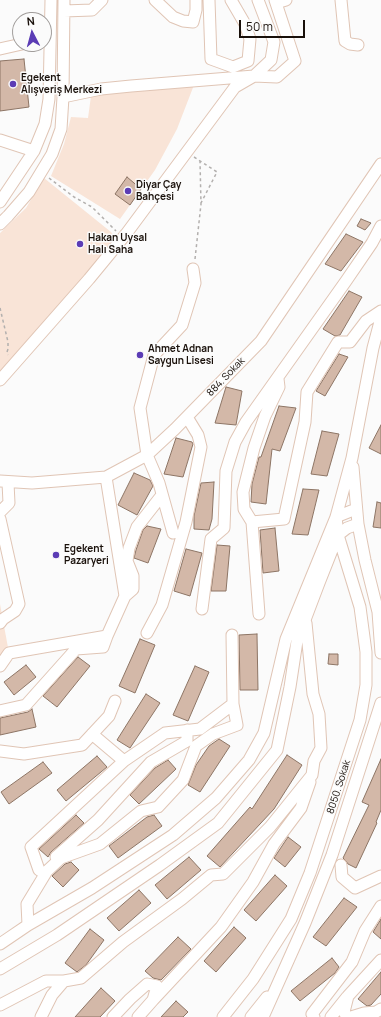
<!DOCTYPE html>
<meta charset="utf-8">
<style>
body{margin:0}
#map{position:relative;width:381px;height:1017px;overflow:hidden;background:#fbfbfb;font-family:Manrope,sans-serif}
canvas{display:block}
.north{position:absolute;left:12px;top:12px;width:40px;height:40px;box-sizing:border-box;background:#fbfbfb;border:1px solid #a19d9b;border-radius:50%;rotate:354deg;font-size:11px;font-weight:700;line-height:16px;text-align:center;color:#19100a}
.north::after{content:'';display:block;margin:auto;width:14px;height:18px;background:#5b3cb5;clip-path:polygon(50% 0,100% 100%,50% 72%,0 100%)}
.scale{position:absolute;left:239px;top:20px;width:66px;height:18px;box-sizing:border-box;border:2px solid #19100a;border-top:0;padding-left:5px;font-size:12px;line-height:14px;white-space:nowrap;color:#19100a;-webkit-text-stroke:3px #fbfbfb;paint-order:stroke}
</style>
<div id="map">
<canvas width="381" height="1017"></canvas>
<div class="north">N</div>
<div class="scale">50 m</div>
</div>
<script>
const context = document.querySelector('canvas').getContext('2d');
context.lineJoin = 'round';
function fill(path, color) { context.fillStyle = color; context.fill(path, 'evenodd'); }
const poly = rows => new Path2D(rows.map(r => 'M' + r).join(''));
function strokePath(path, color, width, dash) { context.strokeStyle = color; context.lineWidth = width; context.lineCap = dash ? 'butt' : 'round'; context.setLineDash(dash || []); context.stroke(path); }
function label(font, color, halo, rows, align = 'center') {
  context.font = font + ' Manrope,sans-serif'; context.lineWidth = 3; context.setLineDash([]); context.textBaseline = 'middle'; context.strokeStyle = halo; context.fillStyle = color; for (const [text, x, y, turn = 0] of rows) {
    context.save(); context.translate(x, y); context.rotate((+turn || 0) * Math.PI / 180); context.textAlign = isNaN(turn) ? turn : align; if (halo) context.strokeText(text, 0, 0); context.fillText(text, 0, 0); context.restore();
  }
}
fill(poly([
 [194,85,177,129,155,170,120,219,51,176,64,144,71,117,88,118,91,96],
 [44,178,111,232,116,238,109,248,0,376,0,233,26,208],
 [0,604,9,653,0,666]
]), '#f9e4d7');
const building = poly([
 [24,59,29,107,0,111,0,61,24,59],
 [127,177,141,189,130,205,115,194,127,177],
 [361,219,371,223,365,230,357,226,361,219],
 [346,234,363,242,341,271,325,264,346,234],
 [349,291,362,297,340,335,335,336,323,329,349,291],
 [339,354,348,357,325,396,316,391,339,354],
 [226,387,242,391,236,425,215,423,226,387],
 [279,406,296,408,280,451,272,449,266,504,251,502,252,484,259,457,261,457,279,406],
 [381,425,381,454,369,448,381,425],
 [322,431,339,434,327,476,311,474,322,431],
 [176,438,192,442,193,444,183,477,164,474,176,438],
 [134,473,150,480,153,486,137,515,118,505,134,473],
 [214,482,212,519,209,530,194,529,194,516,201,483,214,482],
 [303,489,319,490,308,535,292,534,303,489],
 [377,502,381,503,381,528,373,527,377,502],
 [147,526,161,529,148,563,134,558,136,550,143,530,147,526],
 [275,528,279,571,263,573,260,530,275,528],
 [217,545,230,546,226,591,211,591,217,545],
 [186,549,202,553,190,596,174,591,186,549],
 [257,634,258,690,240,690,239,635,257,634],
 [140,639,155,645,135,693,119,686,140,639],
 [329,654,338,654,338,665,328,664,329,654],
 [78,657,90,666,57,707,43,696,78,657],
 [26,665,36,677,14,695,4,682,26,665],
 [195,666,209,672,188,721,173,715,195,666],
 [146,694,160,703,130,748,117,740,146,694],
 [32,709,36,727,0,735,0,718,28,712,32,709],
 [219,739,230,746,200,792,188,785,196,765,209,746,219,739],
 [287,755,302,765,274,809,220,867,207,856,250,807,252,809,287,755],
 [97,756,107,767,66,801,57,790,97,756],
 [381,759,381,810,376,822,377,823,356,868,348,864,346,861,343,858,369,805,362,802,381,759],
 [168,760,176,769,139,804,130,795,155,768,168,760],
 [43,762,52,773,9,804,1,792,43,762],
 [76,815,84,823,51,852,48,857,39,849,76,815],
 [154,815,162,826,118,858,109,846,147,817,154,815],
 [288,837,301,847,285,867,274,858,288,837],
 [189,857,201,870,167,899,155,885,189,857],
 [71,862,79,870,63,887,52,876,65,864,71,862],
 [275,875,287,886,256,921,244,910,275,875],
 [139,890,151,903,119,931,107,918,139,890],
 [344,898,357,907,326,946,313,937,344,898],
 [381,919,381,939,373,932,381,919],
 [234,927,246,938,216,972,204,961,234,927],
 [90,929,104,940,86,965,77,972,65,963,90,929],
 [178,937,191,949,161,980,153,978,145,971,178,937],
 [332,958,339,967,335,973,300,1001,291,991,332,958],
 [381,972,381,994,371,1005,367,1006,358,999,381,972],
 [101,988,115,1001,100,1017,75,1017,101,988],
 [176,1001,188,1012,183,1017,161,1017,176,1001]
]);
fill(building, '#d3b8a8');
strokePath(building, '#8d7565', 1);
const minor = poly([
 [155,0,173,17,183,21,193,22,196,10,196,0],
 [209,0,211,59,233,67,248,61,250,39,245,24,231,0],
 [341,0,345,41,350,44,358,45],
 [276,3,286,0],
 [64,11,92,10,102,0],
 [0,49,22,44],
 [63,97,101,89,131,86,254,76,271,60,274,42,258,0],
 [0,140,34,151],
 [0,202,34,151,45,124,49,99,51,0],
 [0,224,8,216,29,192,52,154,61,129,63,97,64,0],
 [0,380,89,279,126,234,235,87,254,76,277,77,295,61,275,0],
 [353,467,358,524,365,560,378,612,381,653],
 [0,481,32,483,106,477,147,455,175,429,261,341,381,164],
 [0,512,9,503,8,483],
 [0,519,19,604,15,611,3,619,0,623],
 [252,522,244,509,243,492,254,448,265,416,279,387,278,379],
 [173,533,159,483,147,455,140,408,154,355,182,325,195,283,193,269],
 [125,596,133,589,133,576,127,561,129,548,137,527,162,495],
 [202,609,211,539,224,528,226,471,235,442,246,422,346,281,372,243,381,226],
 [259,614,252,522,284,519,305,422,307,392,338,342,350,342,366,321,381,311],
 [147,633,162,605,186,522,201,447,198,435,187,417],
 [0,666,9,653,107,636,125,596,106,477],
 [0,711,26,705,76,649,103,647,107,636],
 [0,751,24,754,82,745,109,716,115,701],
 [124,761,165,733,200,729,233,704,232,635],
 [56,857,98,820,151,762,187,741,187,730],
 [341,865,342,877,355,888,381,876],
 [39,870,31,847,124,761,92,734],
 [28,925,27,904,47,871,61,858,100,844,141,811,158,807,183,780,196,746,213,734,237,725,233,704],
 [0,944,28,925,92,888,173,835,216,798,249,760,264,733,286,639,336,517,352,458,373,348,381,318],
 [0,969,57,935,160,865,218,823,277,750,290,687,297,641,319,583,338,535,347,528,358,524],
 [153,1000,221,927,253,882,274,844,301,808,310,782],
 [0,1005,46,981,64,981],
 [41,1017,52,995,64,981,81,978,123,942,182,899,211,875,223,874,270,827,312,775,314,761,321,748,319,714,313,694,306,623],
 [113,1017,130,999,147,984,157,986,153,1000,138,1017],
 [223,1017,253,979,291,919,310,873,360,720,366,685,366,652,360,607,338,535,336,517,356,509],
 [251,1017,267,997],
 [263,1017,305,923,332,855,381,703],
 [314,1017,312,1014,352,962,365,931,381,906],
 [331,1017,347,997],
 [347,1017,344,1012,348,996,381,960],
 [351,1017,364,1013,376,1012,381,1009]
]);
strokePath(minor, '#e0c5b5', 13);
strokePath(poly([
 [194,157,217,172,201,203],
 [49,178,74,197,92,207,116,231],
 [195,259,201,204,200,161],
 [0,308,8,342,8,349,7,352,8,355]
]), '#b3b0ae', 1.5, [3, 3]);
strokePath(minor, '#fff', 11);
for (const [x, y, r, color] of [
 [13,84,4,"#5b3cb5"],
 [128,191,4,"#5b3cb5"],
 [80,244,4,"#5b3cb5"],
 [140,355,4,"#5b3cb5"],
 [56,555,4,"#5b3cb5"]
]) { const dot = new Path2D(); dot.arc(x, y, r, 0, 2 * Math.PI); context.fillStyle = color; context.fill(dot); strokePath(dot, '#fbfbfb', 1.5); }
label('bold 10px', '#19100a', '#fbfbfb', [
 ["Egekent",21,78],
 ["Alışveriş Merkezi",21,90],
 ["Diyar Çay",136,185],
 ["Bahçesi",136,197],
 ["Hakan Uysal",88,238],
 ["Halı Saha",88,250],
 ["Ahmet Adnan",148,349],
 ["Saygun Lisesi",148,361],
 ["Egekent",64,549],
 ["Pazaryeri",64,561]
], 'left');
label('10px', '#19100a', '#fbfbfb', [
 ["884. Sokak",226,377,-46],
 ["8050. Sokak",339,787,-72]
]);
</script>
